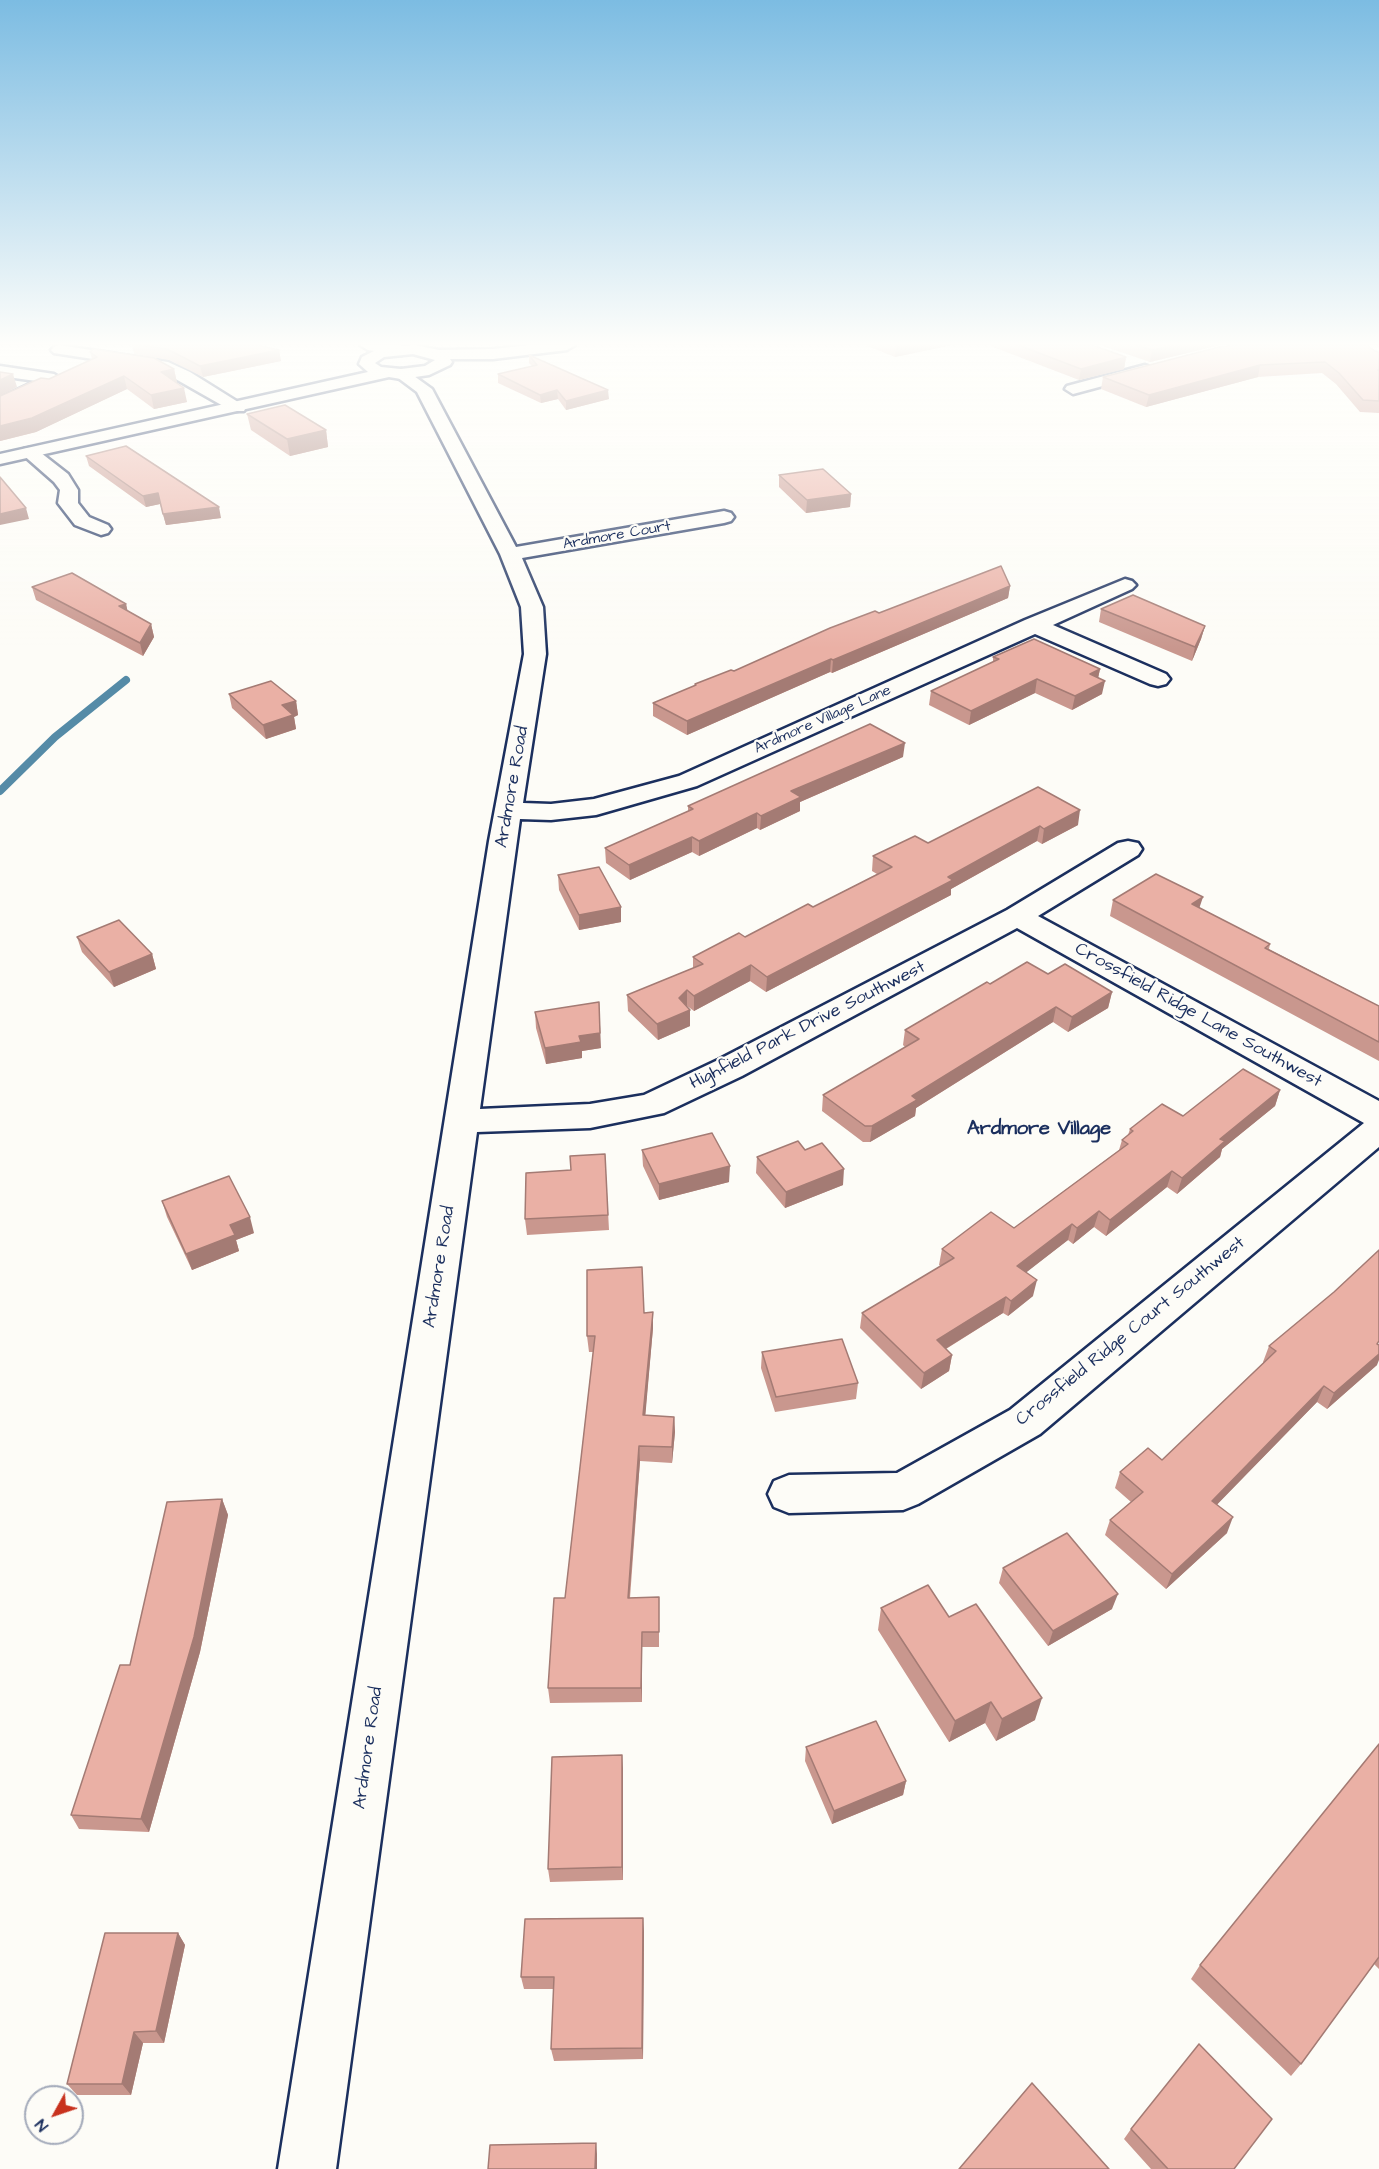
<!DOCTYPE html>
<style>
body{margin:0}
#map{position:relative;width:1379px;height:2169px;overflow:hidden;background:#fdfcf7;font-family:"Architects Daughter",sans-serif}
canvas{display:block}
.north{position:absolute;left:24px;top:2085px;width:60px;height:60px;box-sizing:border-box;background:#fdfcf7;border:2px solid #a3aaba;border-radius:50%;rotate:230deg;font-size:16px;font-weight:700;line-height:24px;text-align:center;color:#1b2f5e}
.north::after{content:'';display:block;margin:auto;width:21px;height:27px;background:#c8321e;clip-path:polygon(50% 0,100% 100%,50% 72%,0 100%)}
</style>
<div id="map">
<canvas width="1379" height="2169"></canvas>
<div class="north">N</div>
</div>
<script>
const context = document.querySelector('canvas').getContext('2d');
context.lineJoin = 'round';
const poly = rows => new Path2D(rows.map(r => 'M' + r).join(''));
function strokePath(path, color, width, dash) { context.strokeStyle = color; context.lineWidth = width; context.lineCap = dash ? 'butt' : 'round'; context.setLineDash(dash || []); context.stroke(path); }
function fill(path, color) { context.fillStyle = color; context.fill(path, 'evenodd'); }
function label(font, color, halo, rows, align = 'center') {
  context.font = font + ' "Architects Daughter",sans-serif'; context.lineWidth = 4.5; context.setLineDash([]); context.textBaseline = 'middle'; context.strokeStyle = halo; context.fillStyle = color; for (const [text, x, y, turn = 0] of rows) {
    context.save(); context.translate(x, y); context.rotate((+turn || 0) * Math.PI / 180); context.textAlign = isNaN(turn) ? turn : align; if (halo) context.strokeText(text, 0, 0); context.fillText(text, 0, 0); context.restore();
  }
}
strokePath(poly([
 [0,791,55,737,126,680]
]), '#558ba7', 8);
const minor = poly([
 [59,345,168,362,190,372,246,407,244,411,232,411,158,369,54,353,51,350,54,347,59,345],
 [360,345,399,345,407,347,410,350,402,355,368,350,360,345],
 [1145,365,1151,367,1153,370,1151,373,1073,394,1065,389,1067,386,1145,365],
 [0,366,54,374,62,379,60,382,0,409,0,398,36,381,0,376,0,366],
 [401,369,407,371,432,389,516,547,724,511,731,513,734,517,731,521,724,523,522,558,543,607,546,654,523,803,551,804,594,799,679,776,1025,620,1125,579,1132,581,1136,585,1132,589,1053,625,1166,674,1170,679,1166,684,1158,686,1150,684,1035,634,697,786,596,815,551,820,520,819,480,1109,590,1104,644,1095,718,1060,1007,910,1118,843,1128,841,1138,843,1142,849,1138,855,1038,916,1379,1101,1379,1147,1040,1434,918,1504,903,1510,789,1513,774,1507,768,1494,774,1481,789,1475,897,1473,1010,1410,1364,1123,1017,928,742,1076,664,1113,590,1128,477,1132,336,2169,278,2169,489,841,524,654,521,607,500,554,417,392,393,374,401,369],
 [30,448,36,449,68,474,78,490,78,503,89,517,108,525,111,529,108,533,101,535,75,525,58,503,60,490,54,482,21,453,24,449,30,448]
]);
const major = poly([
 [415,345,439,350,493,349,530,345,575,345,567,350,493,359,450,359,452,362,450,365,429,375,401,379,389,377,0,464,0,454,368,372,359,364,362,357,380,348,415,345],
 [413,354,435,360,425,366,401,369,381,367,375,363,384,357,413,354]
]);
strokePath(minor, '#1b2f5e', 5);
strokePath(major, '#1b2f5e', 5);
fill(minor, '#fdfcf7');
fill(major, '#fdfcf7');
fill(poly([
 [132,345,257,345,279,350,281,361,203,377,169,360,134,354],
 [865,345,952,345,895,357],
 [988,345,1092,345,1126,357,1124,369,1079,380],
 [1100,345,1220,345,1150,362],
 [1375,351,1379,352,1379,413,1360,412,1336,384,1322,373,1258,377,1146,407,1101,389,1103,377],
 [90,352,174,369,177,383,187,402,154,409,127,389,36,432,0,441,0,396,49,379,92,359],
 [529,355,609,399,566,410,558,399,541,403,498,383,498,374,532,366,529,363],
 [247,414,326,430,328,447,290,456,251,430],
 [86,456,221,518,166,525,160,504,146,507,89,466],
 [779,475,851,494,850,507,806,513,779,487],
 [1010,586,1008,598,832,673,830,672,687,735,653,716,653,703,695,686,695,684,734,671,879,613],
 [32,587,126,604,127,610,151,624,154,637,143,656,36,600],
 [1101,609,1205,626,1201,639,1192,661,1099,622],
 [993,657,1100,669,1098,678,1102,694,1072,710,1035,693,969,725,929,705,931,691,993,662],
 [229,694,296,701,298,715,294,717,296,729,266,739,232,708],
 [903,757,800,802,800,811,760,830,757,828,699,856,692,852,630,880,606,863,605,848,688,811,688,806],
 [1038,787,1078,825,1042,844,1037,841,951,889,951,895,766,992,750,981,694,1011,687,1006,690,1026,658,1040,628,1011,627,995,693,968,693,957,745,937,813,907,877,874,872,871,873,856,928,843],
 [558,875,621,922,579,930,559,890],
 [1113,900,1200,908,1270,944,1269,949,1379,1006,1379,1061,1110,916],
 [77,937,152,954,156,969,114,987,82,952],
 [1048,974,1112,992,1108,1008,1068,1032,1053,1022,916,1108,915,1116,870,1142,863,1142,822,1111,823,1095,905,1047,903,1045,905,1030,990,984],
 [535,1012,601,1048,582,1051,582,1058,546,1064,536,1028],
 [1280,1090,1275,1106,1222,1149,1220,1157,1177,1194,1167,1187,1106,1236,1094,1227,1073,1244,1068,1240,1026,1272,1033,1296,1008,1316,1003,1313,946,1349,952,1355,949,1371,921,1389,860,1328,862,1313,941,1266,939,1265,942,1249,1014,1228,1119,1150,1122,1140,1128,1135,1130,1129,1183,1116],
 [642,1150,729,1182,659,1200,643,1166],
 [805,1150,843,1185,785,1208,756,1173,757,1157],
 [605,1154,609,1230,527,1235,525,1219,571,1170],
 [162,1201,254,1233,236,1240,239,1251,192,1270,167,1217],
 [644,1313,653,1328,645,1415,674,1417,675,1432,672,1463,640,1461,630,1598,659,1612,659,1647,642,1647,642,1702,550,1703,548,1688,565,1598,593,1352,589,1352,587,1336],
 [1269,1346,1377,1365,1327,1409,1317,1402,1217,1504,1227,1533,1166,1589,1105,1535,1110,1520,1131,1502,1115,1488,1120,1472,1162,1460,1263,1363,1263,1362],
 [762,1352,858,1383,856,1399,775,1412,761,1368],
 [222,1499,228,1515,200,1652,149,1832,79,1829,71,1815],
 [1003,1568,1112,1609,1048,1646,999,1583],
 [881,1608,949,1617,1035,1720,996,1741,985,1723,949,1742,878,1630],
 [1379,1744,1379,1969,1374,1964,1301,2064,1291,2076,1191,1979,1200,1965],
 [806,1747,906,1781,903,1795,832,1824,805,1761],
 [623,1769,623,1880,550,1882,548,1869],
 [644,1931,643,2059,554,2061,551,2049,554,1989,524,1989,521,1977],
 [178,1933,185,1945,164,2043,143,2043,131,2095,77,2095,67,2084],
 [1131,2129,1234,2169,1151,2169,1124,2139]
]), '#c9978e');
fill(poly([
 [902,345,952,345,895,357,896,346],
 [1175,345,1220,345,1150,362,1152,350],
 [279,350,281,361,203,377,200,366],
 [1126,357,1124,369,1079,380,1081,369],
 [1260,365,1258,377,1146,407,1149,395],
 [174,369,177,383,164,385,161,372],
 [13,374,17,387,0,396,0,380],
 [124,376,127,389,36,432,0,441,0,426],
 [184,388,187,402,154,409,151,395],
 [557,390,558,399,541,403,540,395],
 [608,390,609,399,566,410,566,401],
 [326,430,328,447,290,456,287,439],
 [158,493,160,504,146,507,143,496],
 [851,494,850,507,806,513,807,500],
 [219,507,221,518,166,525,163,514],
 [26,508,29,519,0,525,0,514],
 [1010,586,1008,598,832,673,833,660],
 [126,604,129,617,119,606],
 [151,624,154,637,143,656,140,643],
 [1205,626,1201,639,1192,661,1195,647],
 [831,659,830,672,687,735,687,721],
 [1100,669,1097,683,1090,674],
 [1037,679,1035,693,969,725,971,711],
 [1105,681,1102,694,1072,710,1075,696],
 [296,701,298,715,294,717,296,729,266,739,263,725,282,705],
 [905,743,903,757,800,802,800,811,760,830,761,816,791,791],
 [1080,810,1078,825,1042,844,1044,829],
 [757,813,757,828,699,856,699,841],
 [1040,826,1037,841,951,889,951,895,766,992,767,977],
 [692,837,692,852,630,880,629,865],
 [1203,897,1198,912,1192,904],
 [621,907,621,922,579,930,579,915],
 [152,954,156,969,114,987,109,972],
 [751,965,750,981,694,1011,694,996],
 [687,990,687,1006,679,998],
 [1112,992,1108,1008,1068,1032,1072,1017],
 [599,1002,601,1048,582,1051,582,1058,546,1064,545,1048,579,1036],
 [1056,1007,1053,1022,916,1108,915,1116,870,1142,872,1126,912,1096],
 [690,1010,690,1026,658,1040,657,1024],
 [1280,1090,1275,1106,1222,1149,1220,1157,1177,1194,1182,1178,1220,1139],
 [730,1166,729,1182,659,1200,659,1184],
 [844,1169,843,1185,785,1208,786,1192],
 [1172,1171,1167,1187,1106,1236,1110,1220],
 [1099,1211,1094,1227,1073,1244,1077,1228],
 [250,1217,254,1233,236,1240,239,1251,192,1270,186,1254,230,1225],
 [1072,1224,1068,1240,1014,1282,1017,1266],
 [1037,1280,1033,1296,1008,1316,1011,1301],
 [1006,1297,1003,1313,934,1356,937,1340],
 [653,1312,653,1328,644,1431,643,1415],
 [1379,1354,1379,1360,1377,1365,1327,1409,1334,1393],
 [952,1355,949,1371,921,1389,924,1373],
 [1324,1386,1317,1402,1206,1516,1212,1501],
 [674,1417,675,1432,672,1463,672,1447],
 [639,1446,640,1461,628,1613,628,1598],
 [222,1499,228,1515,200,1652,149,1832,141,1819],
 [1233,1517,1227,1533,1166,1589,1172,1574],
 [1118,1594,1112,1609,1048,1646,1053,1631],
 [642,1632,642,1702,641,1688],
 [1042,1698,1035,1720,996,1741,1002,1719],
 [991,1702,985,1723,949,1742,955,1721],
 [622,1755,623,1769,623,1880,622,1867],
 [906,1781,903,1795,832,1824,834,1811],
 [643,1918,644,1931,643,2059,642,2048],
 [178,1933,185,1945,164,2043,156,2031],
 [134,2032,143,2043,131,2095,122,2084],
 [596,2143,597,2154,597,2169,595,2169]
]), '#a47b74');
const building = poly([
 [138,345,257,345,279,350,200,366,167,349,138,345],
 [1018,345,1092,345,1126,357,1081,369,1018,345],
 [1136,345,1175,345,1152,350,1136,345],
 [1238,345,1367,345,1375,351,1379,352,1379,370,1378,370,1379,371,1379,401,1363,400,1339,373,1325,362,1260,365,1149,395,1103,377,1219,347,1238,345],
 [93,349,154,358,174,369,161,372,184,388,151,395,124,376,32,418,0,426,0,396,41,378,49,379,97,357,90,352,93,349],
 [529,355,608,390,566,401,557,390,540,395,498,374,537,365,529,355],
 [0,372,13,374,0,380,0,372],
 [285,405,326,430,287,439,247,414,285,405],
 [126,446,219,507,163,514,158,493,143,496,86,456,126,446],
 [823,469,851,494,807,500,779,475,823,469],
 [0,477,26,508,0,514,0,477],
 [1001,566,1010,586,833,660,831,659,687,721,653,703,696,685,695,684,731,670,734,671,830,628,875,611,879,613,1001,566],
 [72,573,126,604,119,606,151,624,140,643,32,587,72,573],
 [1133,595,1205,626,1195,647,1101,609,1133,595],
 [1034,639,1100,669,1090,674,1105,681,1075,696,1037,679,971,711,931,691,999,659,993,657,1034,639],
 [271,681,296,701,282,705,293,715,263,725,229,694,271,681],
 [870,724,905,743,791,791,801,797,761,816,757,813,699,841,692,837,629,865,605,848,693,809,688,806,870,724],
 [1038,787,1080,810,1044,829,1040,826,948,877,953,880,767,977,751,965,694,996,687,990,679,998,690,1010,657,1024,627,995,703,964,693,957,739,933,745,937,808,904,813,907,892,867,873,856,915,836,928,843,1038,787],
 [599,867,621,907,579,915,558,875,599,867],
 [1156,874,1203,897,1192,904,1270,944,1265,948,1379,1006,1379,1042,1113,900,1156,874],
 [119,920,152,954,109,972,77,937,119,920],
 [1027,962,1048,974,1065,964,1112,992,1072,1017,1056,1007,912,1096,917,1100,872,1126,865,1126,823,1095,919,1039,905,1030,987,982,990,984,1027,962],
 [599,1002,600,1033,579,1036,581,1042,545,1048,535,1012,599,1002],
 [1243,1069,1280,1090,1220,1139,1225,1141,1182,1178,1172,1171,1110,1220,1099,1211,1077,1228,1072,1224,1017,1266,1037,1280,1011,1301,1006,1297,937,1340,952,1355,924,1373,862,1313,954,1258,942,1249,991,1212,1014,1228,1128,1144,1122,1140,1133,1131,1130,1129,1162,1104,1183,1116,1243,1069],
 [712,1133,730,1166,659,1184,642,1150,712,1133],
 [798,1141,805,1150,822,1143,844,1169,786,1192,757,1157,798,1141],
 [605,1154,608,1215,525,1219,526,1173,571,1170,570,1156,605,1154],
 [229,1176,250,1217,230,1225,235,1235,186,1254,162,1201,229,1176],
 [1379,1250,1379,1341,1377,1344,1379,1345,1379,1354,1334,1393,1324,1386,1212,1501,1233,1517,1172,1574,1110,1520,1143,1492,1120,1472,1148,1448,1162,1460,1276,1351,1269,1346,1334,1292,1379,1250],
 [642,1267,644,1313,653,1312,643,1415,674,1417,672,1447,639,1446,628,1598,659,1597,659,1632,642,1632,641,1688,548,1688,554,1598,565,1598,595,1336,587,1336,587,1270,642,1267],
 [842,1339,858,1383,776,1397,762,1352,842,1339],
 [222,1499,194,1637,141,1819,71,1815,120,1665,130,1665,167,1502,222,1499],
 [1067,1533,1118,1594,1053,1631,1003,1568,1067,1533],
 [928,1585,949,1617,976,1604,1042,1698,1002,1719,991,1702,955,1721,881,1608,928,1585],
 [876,1721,906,1781,834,1811,806,1747,876,1721],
 [1379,1744,1379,1957,1301,2064,1200,1965,1379,1744],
 [622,1755,622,1867,548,1869,552,1757,622,1755],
 [643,1918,642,2048,551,2049,554,1977,521,1977,525,1919,643,1918],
 [105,1933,178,1933,156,2031,134,2032,122,2084,67,2084,105,1933],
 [1199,2044,1272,2119,1234,2169,1168,2169,1131,2129,1199,2044],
 [1032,2083,1109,2169,959,2169,1032,2083],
 [596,2143,595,2169,488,2169,490,2145,596,2143]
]);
fill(building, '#eab0a5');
strokePath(building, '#a47b74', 1.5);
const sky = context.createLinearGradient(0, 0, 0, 649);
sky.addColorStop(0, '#7cbce2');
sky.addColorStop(0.53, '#fefefb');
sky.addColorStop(1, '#fefefb00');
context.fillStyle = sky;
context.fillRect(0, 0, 1379, 649);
label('15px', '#1b2f5e', '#fdfcf7', [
 ["Ardmore Court",617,536,-10],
 ["Ardmore Village Lane",823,720,-24]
]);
label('18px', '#1b2f5e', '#fdfcf7', [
 ["Ardmore Road",513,787,-80],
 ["Crossfield Ridge Lane Southwest",1198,1016,29],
 ["Highfield Park Drive Southwest",808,1026,-27],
 ["Ardmore Road",440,1267,-81],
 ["Crossfield Ridge Court Southwest",1131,1332,-39],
 ["Ardmore Road",369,1748,-82]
]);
label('bold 20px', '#1b2f5e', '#fdfcf7', [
 ["Ardmore Village",1039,1130]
]);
</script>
